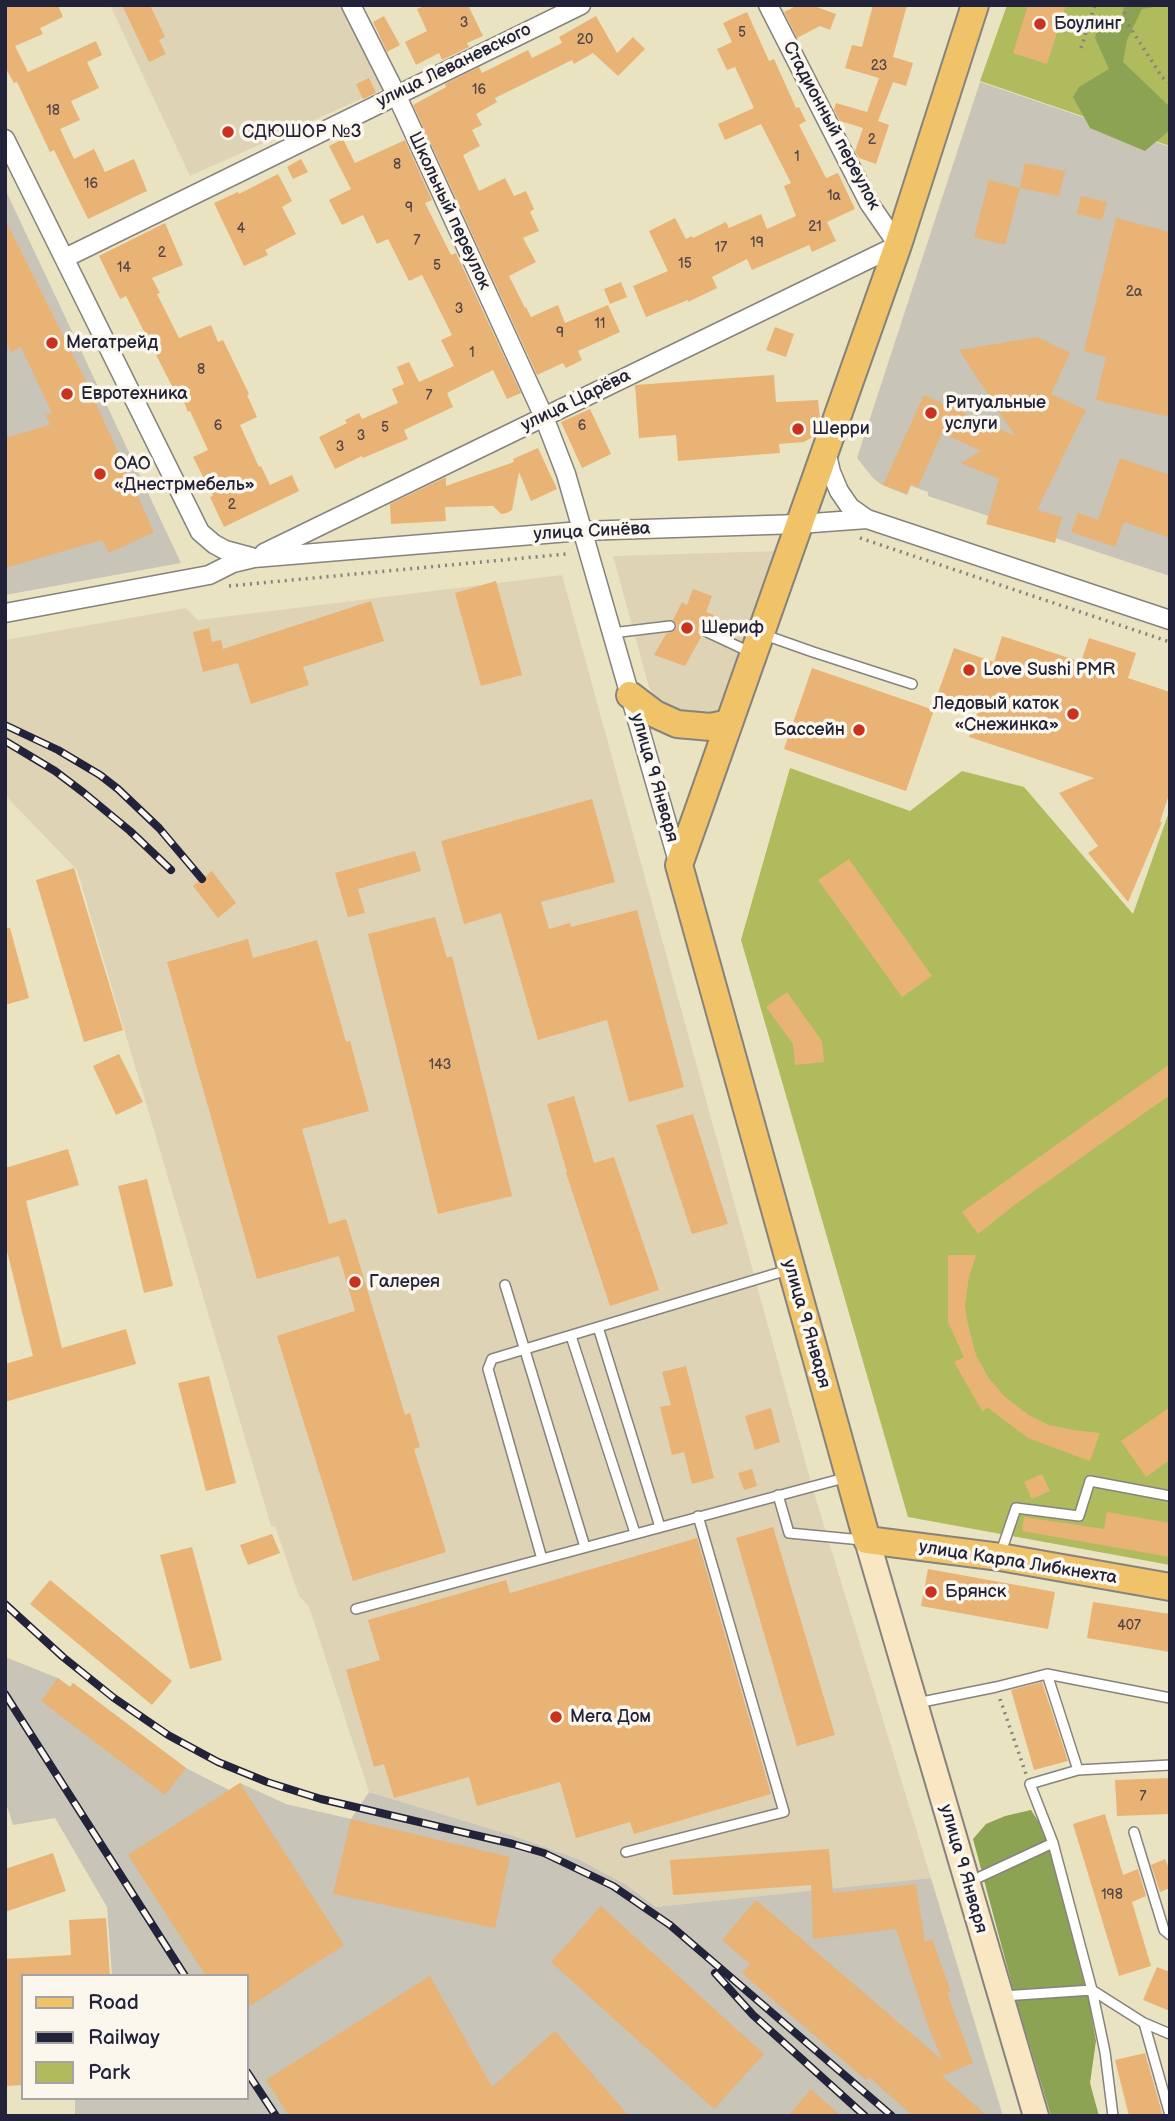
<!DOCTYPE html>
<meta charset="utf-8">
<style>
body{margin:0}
#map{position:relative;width:1175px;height:2121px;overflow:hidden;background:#eae3c1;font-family:"Balsamiq Sans",sans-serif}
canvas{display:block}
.frame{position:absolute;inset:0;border:7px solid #22223b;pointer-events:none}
.legend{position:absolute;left:21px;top:1974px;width:228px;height:126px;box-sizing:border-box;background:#fbf7ec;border:2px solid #a4a2a5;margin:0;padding:9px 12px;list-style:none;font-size:21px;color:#22223b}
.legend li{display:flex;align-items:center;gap:14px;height:35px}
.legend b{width:35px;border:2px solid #a4a2a5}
</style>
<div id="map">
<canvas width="1175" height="2121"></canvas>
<div class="frame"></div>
<ul class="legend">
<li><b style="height:9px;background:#f1c369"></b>Road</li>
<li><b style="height:9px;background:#22223b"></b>Railway</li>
<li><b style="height:19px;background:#b0bb5d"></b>Park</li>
</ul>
</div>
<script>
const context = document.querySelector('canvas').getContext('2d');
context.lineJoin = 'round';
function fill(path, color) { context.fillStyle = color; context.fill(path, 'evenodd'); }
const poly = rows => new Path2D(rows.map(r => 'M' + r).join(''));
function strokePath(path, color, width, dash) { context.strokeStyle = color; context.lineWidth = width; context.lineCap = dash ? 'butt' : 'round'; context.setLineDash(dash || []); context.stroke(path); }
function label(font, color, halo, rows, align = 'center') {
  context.font = font + ' "Balsamiq Sans",sans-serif'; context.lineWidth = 7; context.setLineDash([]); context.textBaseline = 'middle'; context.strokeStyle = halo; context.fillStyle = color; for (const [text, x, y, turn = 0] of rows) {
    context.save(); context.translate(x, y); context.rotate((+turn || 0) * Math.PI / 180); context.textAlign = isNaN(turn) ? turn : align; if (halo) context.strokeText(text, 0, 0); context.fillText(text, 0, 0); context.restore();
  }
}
fill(poly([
 [110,5,345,5,383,89,190,176],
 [780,551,722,717,707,722,657,703,648,684,613,556],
 [562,575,812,1486,931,1878,656,1907,625,1884,578,1859,514,1836,369,1792,309,1607,299,1596,275,1526,271,1526,77,870,5,795,5,640,186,608,198,620]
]), '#dfd3b5');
fill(poly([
 [980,82,1170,147,1170,576,928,496,928,492,911,486,907,495,882,485,873,478,857,458],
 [5,189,181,563,5,595],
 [5,1657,58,1678,70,1687,73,1683,186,1768,229,1790,240,1783,286,1804,351,1819,369,1792,514,1836,578,1859,625,1884,656,1907,931,1878,1003,2116,75,2116,75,2098,247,2098,247,1976,112,1976,107,1907,55,1818,13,1825,5,1800]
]), '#c8c4b8');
fill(poly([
 [1007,5,1170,5,1170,146,980,81],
 [790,768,910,811,962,771,1024,787,1133,914,1170,809,1170,1565,908,1517,741,940]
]), '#b0bb5d');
fill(poly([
 [1124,5,1167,5,1142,9,1127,40,1123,62,1170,107,1170,130,1145,151,1090,128,1073,97,1079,87,1109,69,1095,38,1097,29,1122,24],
 [1031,1810,1046,1833,1089,2001,1096,2041,1090,2083,1099,2116,1051,2116,1015,1996,973,1839,986,1824,1005,1816]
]), '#8ca354');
fill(poly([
 [5,5,58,5,63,17,40,28,43,34,15,46,28,72,96,41,102,55,87,62,99,88,71,101,80,120,60,129,74,159,94,149,105,172,134,159,147,191,88,219,54,150,50,152,17,82,14,83,5,67],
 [122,5,150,5,165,37,159,40,166,54,149,62],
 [427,5,468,5,483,36,467,43,469,47,442,60,439,53,416,65,405,42,427,31,417,9],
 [798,5,811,5,836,14,830,30,820,26,797,38,784,12],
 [873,5,907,5,893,57,913,63,906,86,893,82,878,121,889,125,876,164,859,158,855,151,863,128,840,121,834,110,836,103,867,112,879,78,845,68,852,45,862,47],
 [1028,5,1066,5,1047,64,1013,53],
 [747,12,769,61,774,59,796,108,799,107,806,121,799,125,826,178,838,173,855,209,827,222,836,241,812,252,809,245,752,270,747,259,712,277,717,288,688,302,688,300,646,317,633,286,668,271,649,231,675,218,686,239,692,236,693,238,726,222,729,228,761,214,767,229,796,216,784,186,791,183,761,124,725,140,718,124,754,108,735,67,727,70,717,49,732,42,723,23],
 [384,16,400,45,387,52,373,22],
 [596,16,617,53,633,37,645,49,618,76,593,53,574,64,572,60,495,98,497,102,476,114,482,125,472,130,480,146,463,155,479,191,505,178,514,196,526,191,534,209,530,212,539,231,523,238,536,262,509,276,525,308,526,307,531,317,558,305,565,323,608,305,620,332,578,351,582,360,566,368,563,363,537,375,413,105,446,87,445,84,479,67,482,73,528,50,532,58,562,43,559,37],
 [369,78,376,93,363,99,356,84],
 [343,139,355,163,405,140,432,200,425,203,451,255,456,253,521,393,507,399,493,370,447,393,453,407,404,430,408,439,363,458,362,456,335,469,319,437,347,423,345,420,359,413,362,419,398,403,392,389,404,384,397,367,409,362,419,382,454,366,441,340,452,335,422,275,409,281,388,239,377,244,363,215,342,225,329,200,351,189,329,146],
 [301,159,308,172,293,179,287,167],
 [1025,163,1065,171,1059,196,1020,188],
 [278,174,292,201,282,207,296,234,265,250,268,255,244,266,214,203,238,192,239,194],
 [989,180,1020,188,1005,245,974,237],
 [1081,196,1107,202,1102,220,1077,214],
 [1116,218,1170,232,1170,417,1096,400,1106,357,1084,351],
 [5,219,83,375,154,532,109,553,102,540,5,568,5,438,50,425,46,415,52,413,21,347,11,352,5,340],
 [165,223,183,265,152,278,160,293,157,294,179,338,211,325,218,342,223,340,249,394,247,395,257,417,240,425,259,467,261,466,270,485,292,475,299,491,224,527,210,497,213,496,193,457,208,450,190,411,188,412,180,392,176,394,126,296,120,299,99,256],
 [621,282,627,297,610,304,604,289],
 [775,327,794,334,786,357,766,350],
 [1037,337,1070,353,1051,394,1086,410,1037,510,1062,517,1055,543,986,524,999,479,961,463,981,451,942,433,918,487,911,484,907,494,883,485,924,395,1015,436,959,350],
 [774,375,776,402,818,400,820,419,814,436,804,442,779,444,780,453,678,461,676,435,639,438,635,385],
 [590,409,611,454,582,468,561,422],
 [538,448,557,489,531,501,519,472,512,510,507,513,501,514,493,506,445,507,446,521,391,524,390,504,446,477,446,486,514,462,513,459],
 [1120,458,1170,475,1170,538,1124,522,1115,547,1071,532,1078,513,1098,520],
 [496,581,522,675,481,686,455,593],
 [693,589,712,596,706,612,714,615,708,625,704,624,699,627,698,632,701,637,685,666,654,655,666,634,676,629,677,625,673,620,682,602,687,605],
 [371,601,384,641,303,667,309,685,251,704,238,663,203,672,193,632,209,628,212,642,221,640,223,649],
 [1002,636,1081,662,1089,638,1136,653,1128,678,1170,692,1170,791,1160,822,1162,822,1128,902,1088,853,1098,846,1059,793,1094,778,969,737,979,708,938,693,954,648,994,662],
 [812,668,934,710,906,791,784,749],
 [592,799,615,882,541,902,549,929,570,923,571,927,637,910,684,1087,629,1102,607,1020,538,1040,501,913,464,924,441,841],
 [415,851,421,871,358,889,365,913,348,917,335,873],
 [849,859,932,976,902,997,818,880],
 [74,868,123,1030,84,1042,36,880],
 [212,871,236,903,218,918,193,886],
 [435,917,447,958,452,956,512,1196,438,1214,368,934],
 [5,928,10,928,29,998,5,1005],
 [248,939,253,958,317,940,346,1042,350,1041,369,1111,302,1129,329,1224,346,1219,405,1415,410,1413,420,1447,414,1449,446,1552,353,1581,277,1336,355,1311,339,1256,257,1279,167,962],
 [787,992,822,1041,824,1062,795,1065,793,1044,766,1007],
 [119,1054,143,1102,116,1115,93,1066],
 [1170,1064,1170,1095,1017,1203,978,1234,962,1212],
 [574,1096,594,1163,614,1157,659,1290,610,1306,566,1173,567,1172,547,1104],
 [693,1114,728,1224,692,1234,656,1125],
 [68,1149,79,1185,26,1201,62,1348,126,1329,136,1364,5,1402,5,1364,33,1356,5,1243,5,1168],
 [147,1179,173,1286,144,1293,118,1186],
 [948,1255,976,1255,969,1277,965,1305,967,1320,976,1355,988,1377,1004,1396,1030,1416,1049,1425,1073,1430,1100,1433,1090,1461,1028,1438,988,1408,982,1411,954,1362,964,1357,948,1322],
 [686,1366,714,1478,692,1484,684,1452,672,1455,660,1407,671,1405,662,1372],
 [209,1376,236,1483,206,1491,178,1383],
 [1170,1407,1170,1460,1146,1477,1121,1441],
 [771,1408,780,1442,755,1450,745,1416],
 [752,1469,757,1486,744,1490,738,1473],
 [1042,1474,1050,1491,1032,1499,1024,1482],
 [1107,1512,1170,1523,1170,1557,1022,1531,1024,1517,1104,1529],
 [773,1527,835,1735,797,1746,736,1538],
 [272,1534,280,1553,248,1565,240,1545],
 [697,1538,771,1794,634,1834,630,1822,576,1838,560,1782,477,1806,469,1777,394,1798,384,1764,374,1767,346,1670,380,1660,368,1620,506,1580,510,1593],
 [192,1547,222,1660,190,1669,160,1555],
 [928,1569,1055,1592,1048,1629,921,1606],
 [50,1580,172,1681,152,1705,30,1604],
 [1093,1602,1170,1614,1170,1652,1087,1638],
 [58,1678,70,1687,73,1683,186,1768,165,1795,41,1701],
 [1042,1682,1068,1761,1034,1770,1011,1690],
 [1170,1778,1170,1814,1117,1816,1115,1780],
 [240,1783,344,1945,247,2008,247,1976,206,1976,128,1855],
 [1105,1814,1123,1875,1138,1869,1146,1896,1132,1902,1151,1966,1119,1976,1073,1824],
 [351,1819,510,1857,495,1928,333,1894],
 [829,1849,833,1893,916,1884,925,1942,932,1939,951,1992,947,1993,973,2063,942,2076,987,2116,913,2116,869,2077,866,2080,742,1973,750,1964,722,1940,756,1900,942,2060,926,2020,896,1929,813,1939,811,1885,673,1895,670,1860],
 [53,1853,66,1891,5,1912,5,1869],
 [1165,1859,1170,1871,1170,1888,1160,1892,1151,1865],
 [601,1906,764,2054,714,2109,551,1962],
 [106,1918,110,1976,23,1976,23,2085,5,2086,5,1959,71,1955,69,1920],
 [1157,1967,1170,1972,1170,2011,1143,2000],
 [430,1976,492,2087,555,2031,629,2116,289,2116,266,2080],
 [1145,2053,1163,2116,1129,2116,1115,2060],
 [811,2089,841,2116,788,2116]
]), '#e8b375');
const lane = poly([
 [705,631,752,653],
 [612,633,670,626],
 [762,634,813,652,912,684],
 [505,1285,585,1547],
 [598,1327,660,1527],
 [571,1336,635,1533],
 [778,1495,789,1533,862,1540],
 [1000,1555,1016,1508,1079,1516,1090,1481,1170,1496],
 [542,1559,488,1369,492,1359,791,1269],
 [356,1609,848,1477],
 [1047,1674,1170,1698],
 [917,1703,996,1687,1047,1674,1078,1770,1030,1784,1053,1843,969,1882],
 [1078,1770,1170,1765],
 [1134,1832,1164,1930,1170,1935],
 [1053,1843,1092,1990,1105,2052,1113,2116],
 [626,1852,784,1812,698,1516],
 [1003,1996,1092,1990,1144,2023,1170,2115],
 [1144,2023,1170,2034]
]);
const street = poly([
 [351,5,396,94,544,417,566,474,679,865],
 [5,139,200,532,214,544,225,550,251,557],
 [65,258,581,5],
 [826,451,831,472,839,491,850,507,867,519],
 [264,553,898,245,869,203,768,5],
 [5,613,209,575,233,563,254,558,581,531,799,524,867,519,1170,620]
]);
const secondary = poly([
 [867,1540,1036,2116]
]);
const primary = poly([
 [975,5,898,245,679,865,867,1540,1000,1557,1170,1587],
 [630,695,655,714,677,724,711,727,729,723]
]);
strokePath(lane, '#86827e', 12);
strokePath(street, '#86827e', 21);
strokePath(secondary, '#86827e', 28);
strokePath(primary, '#86827e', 30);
strokePath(poly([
 [1125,5,1124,18,1162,77,1170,83],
 [1081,48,1095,5],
 [860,538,1170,642],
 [229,586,566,554],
 [1000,1699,1026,1774]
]), '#86827e', 3.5, [2, 5]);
strokePath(lane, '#fff', 9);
strokePath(street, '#fff', 18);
strokePath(secondary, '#f9e7c3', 24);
strokePath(primary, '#f1c369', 26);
const rail = poly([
 [5,725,58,750,100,775,118,789,159,828,202,879],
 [5,741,55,771,84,793,130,831,171,870],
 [5,1604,63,1657,114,1698,168,1735,218,1762,267,1782,321,1799,513,1844,544,1853,613,1886,670,1925,892,2116],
 [5,1694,185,1976],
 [715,1973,753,2015,865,2116],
 [247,2072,276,2116]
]);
strokePath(rail, '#22223b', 8);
strokePath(rail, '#fbf7ec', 5, [16]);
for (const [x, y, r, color] of [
 [1040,24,7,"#c8321e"],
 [228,132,7,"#c8321e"],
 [52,343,7,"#c8321e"],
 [67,394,7,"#c8321e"],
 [931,413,7,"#c8321e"],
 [798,429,7,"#c8321e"],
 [100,474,7,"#c8321e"],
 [687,628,7,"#c8321e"],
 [969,670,7,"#c8321e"],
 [1073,714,7,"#c8321e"],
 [859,730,7,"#c8321e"],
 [355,1282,7,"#c8321e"],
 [931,1592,7,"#c8321e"],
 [556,1717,7,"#c8321e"]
]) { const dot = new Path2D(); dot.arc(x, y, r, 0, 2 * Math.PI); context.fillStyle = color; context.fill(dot); strokePath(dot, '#fbf7ec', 2.5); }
label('14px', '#54464a', null, [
 ["3",464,23],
 ["5",742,33],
 ["20",585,40],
 ["23",879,66],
 ["16",479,90],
 ["18",53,111],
 ["2",872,140],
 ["1",797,157],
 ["8",397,165],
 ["16",91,184],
 ["1а",834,196],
 ["9",409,208],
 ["21",815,227],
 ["4",241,229],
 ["7",417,241],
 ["19",757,243],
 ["17",721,248],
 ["2",162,253],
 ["15",685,264],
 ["5",437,266],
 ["14",124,268],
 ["2а",1134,292],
 ["3",459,309],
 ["11",600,324],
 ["9",560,333],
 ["1",472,353],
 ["8",201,370],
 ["7",429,396],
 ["6",218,426],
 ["6",582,426],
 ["5",385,428],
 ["3",361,436],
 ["3",340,447],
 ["2",232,505],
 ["143",440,1065],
 ["407",1129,1626],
 ["7",1143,1797],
 ["198",1112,1895]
]);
label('18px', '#22223b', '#fbf7ec', [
 ["Боулинг",1054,24],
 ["СДЮШОР №3",242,132],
 ["Мегатрейд",66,343],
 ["Евротехника",81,394],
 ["Ритуальные",945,403],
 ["услуги",945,424],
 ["Шерри",812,429],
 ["ОАО",114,464],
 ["«Днестрмебель»",114,485],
 ["Шериф",701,628],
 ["Love Sushi PMR",983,670],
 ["Ледовый каток",1059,704,"right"],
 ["«Снежинка»",1059,725,"right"],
 ["Бассейн",845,730,"right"],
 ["Галерея",369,1282],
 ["Брянск",945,1592],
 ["Мега Дом",570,1717]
], 'left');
label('18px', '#22223b', '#fbf7ec', [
 ["улица Леваневского",454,66,-26],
 ["Стадионный переулок",831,126,62],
 ["Школьный переулок",449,211,65],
 ["улица Царёва",576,401,-26],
 ["улица Синёва",592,532,-3],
 ["улица 9 Января",654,778,74],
 ["улица 9 Января",806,1324,74],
 ["улица Карла Либкнехта",1018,1563,9],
 ["улица 9 Января",963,1869,74]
]);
</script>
